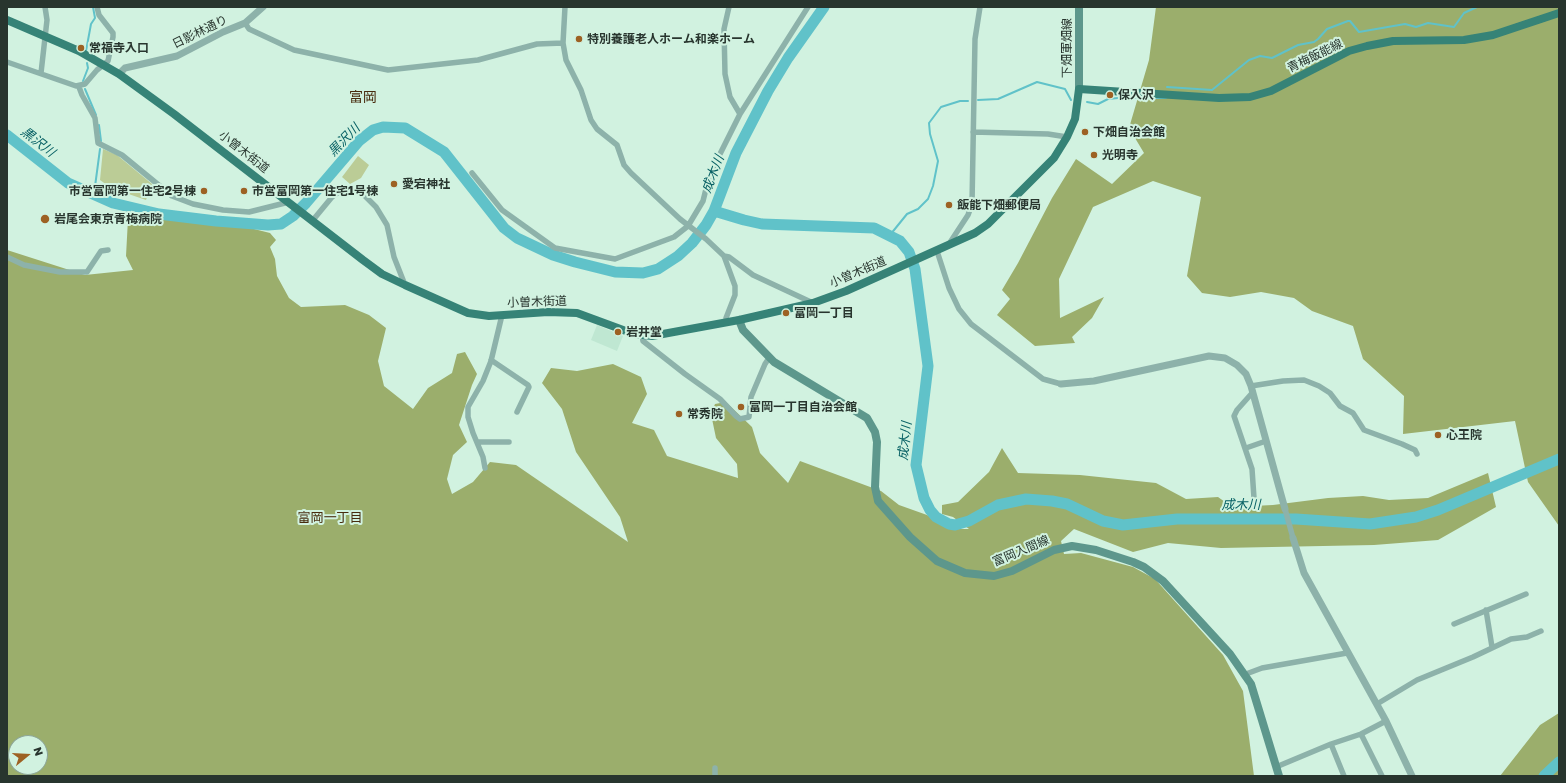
<!DOCTYPE html>
<meta charset="utf-8">
<style>
body{margin:0}
#map{position:relative;width:1566px;height:783px;overflow:hidden;background:#d1f2e0;font-family:"Golos Text",sans-serif}
canvas{display:block}
.frame{position:absolute;inset:0;border:8px solid #28352e;pointer-events:none}
.north{position:absolute;left:8px;top:735px;width:40px;height:40px;box-sizing:border-box;background:#d1f2e0;border:1px solid #8da699;border-radius:50%;rotate:72deg;font-size:11px;font-weight:700;line-height:16px;text-align:center;color:#28352e}
.north::after{content:'';display:block;margin:auto;width:14px;height:18px;background:#9d6123;clip-path:polygon(50% 0,100% 100%,50% 72%,0 100%)}
</style>
<div id="map">
<canvas width="1566" height="783"></canvas>
<div class="frame"></div>
<div class="north">N</div>
</div>
<script>
const context = document.querySelector('canvas').getContext('2d');
context.lineJoin = 'round';
function fill(path, color) { context.fillStyle = color; context.fill(path, 'evenodd'); }
const poly = rows => new Path2D(rows.map(r => 'M' + r).join(''));
function strokePath(path, color, width, dash) { context.strokeStyle = color; context.lineWidth = width; context.lineCap = dash ? 'butt' : 'round'; context.setLineDash(dash || []); context.stroke(path); }
function label(font, color, halo, rows, align = 'center') {
  context.font = font + ' "Golos Text","Noto Sans JP",sans-serif'; context.lineWidth = 4; context.setLineDash([]); context.textBaseline = 'middle'; context.strokeStyle = halo; context.fillStyle = color; for (const [text, x, y, turn = 0] of rows) {
    context.save(); context.translate(x, y); context.rotate((+turn || 0) * Math.PI / 180); context.textAlign = isNaN(turn) ? turn : align; if (halo) context.strokeText(text, 0, 0); context.fillText(text, 0, 0); context.restore();
  }
}
fill(poly([
 [597,325,623,336,617,351,591,340]
]), '#bfe7d2');
fill(poly([
 [103,149,117,155,152,184,146,200,111,188,100,180],
 [358,156,369,165,361,178,350,184,342,177]
]), '#bbcc96');
fill(poly([
 [1156,7,1559,7,1559,526,1528,482,1515,421,1403,434,1404,396,1363,359,1353,326,1312,311,1294,298,1261,292,1230,297,1202,293,1187,276,1201,197,1153,181,1093,207,1059,279,1060,318,1104,297,1092,318,1072,337,1075,343,1035,346,997,315,1010,299,1002,290,1018,263,1052,198,1076,159,1112,184,1144,153,1129,128,1149,60],
 [148,213,242,226,270,233,276,240,270,247,275,259,277,276,289,298,301,307,345,305,369,315,386,328,378,361,384,386,413,409,428,388,452,373,457,354,465,352,477,374,472,385,459,425,467,442,453,455,447,479,452,494,473,482,490,462,516,465,628,542,620,517,576,452,562,409,542,383,551,368,577,371,613,364,641,377,647,394,632,423,654,430,667,456,738,478,737,464,716,438,711,414,715,404,726,402,752,427,760,453,788,483,800,461,881,491,899,505,927,515,950,529,969,529,953,517,942,514,942,505,958,502,989,472,1002,448,1018,473,1080,475,1156,483,1186,499,1218,497,1232,507,1273,505,1328,498,1363,496,1389,500,1428,498,1488,473,1496,507,1438,540,1374,545,1221,548,1168,543,1133,552,1074,529,1061,541,1064,554,1081,553,1133,567,1155,579,1223,655,1243,691,1254,776,7,776,7,250,85,275,133,270,126,256,128,219],
 [16,743,40,743,40,767,16,767],
 [1559,713,1559,776,1500,776,1540,725]
]), '#9bae6c');
strokePath(poly([
 [86,51,91,24,95,18,93,7],
 [83,81,88,68,87,63],
 [1167,87,1212,90,1249,60,1260,56,1272,58,1298,45,1314,42,1318,39,1327,29,1348,21,1350,21,1359,32,1405,24,1416,27,1428,23,1454,27,1464,13,1477,7],
 [85,89,96,115],
 [978,100,998,99,1037,82,1065,89,1071,100],
 [1087,102,1098,104,1108,99,1118,98,1166,98],
 [99,125,101,141],
 [94,194,100,149],
 [890,235,907,214,918,209,928,199,933,186,938,161,930,134,929,123,941,107,960,101,968,101]
]), '#60c2c9', 2);
strokePath(poly([
 [7,135,68,183,113,203,159,214,216,221,268,225,281,224,293,216,306,203,359,141,373,130,383,127,405,128,444,152,504,228,517,238,553,255,575,262,615,272,643,273,658,269,678,256,692,243,706,225,714,211,736,153,768,91,788,58,824,7],
 [714,211,744,220,762,224,874,228,900,241,909,252,915,269,928,366,916,465,924,498,930,510,936,517,949,524,955,525,969,521,998,505,1026,499,1052,501,1067,504,1103,521,1123,525,1177,519,1296,519,1370,524,1416,517,1438,510,1559,459],
 [1544,776,1559,762]
]), '#60c2c9', 11);
strokePath(poly([
 [565,7,563,43,566,60,581,90,591,120,597,129,617,145,624,165,631,173,680,219,706,239,724,256,735,286,735,295,726,318,727,322],
 [729,7,724,29,725,74,730,97,740,114,808,7],
 [245,23,249,29,294,50,388,70,478,60,537,44,563,43],
 [7,62,76,86,85,84,97,70,108,61,113,37,113,33,99,15,97,7],
 [41,73,47,20,45,7],
 [79,87,82,95,95,118,98,143,122,155,172,196,193,204,223,210,249,212,289,202],
 [973,132,1048,134,1067,137],
 [472,173,502,210,555,248,615,259,674,237,688,226,703,201,708,181,717,160,740,114],
 [313,220,332,197,337,193,355,191,362,193,376,207,387,225,394,257,405,285],
 [949,244,968,215,972,204,975,39,980,7],
 [937,251,949,288,959,309,971,324,1043,379,1061,384],
 [724,256,729,257,753,275,813,303],
 [7,257,24,265,60,272,87,272,101,251,108,250],
 [642,335,643,341,685,374,720,399,736,416,740,419,749,417,751,397,765,364,769,358],
 [491,360,528,385,529,387,517,412],
 [1251,386,1283,381,1304,380,1319,386,1330,393,1340,406,1353,413,1364,430,1402,444,1415,450,1417,454],
 [1253,392,1237,410,1234,416,1252,469,1254,498],
 [478,442,509,442],
 [1246,448,1266,441],
 [485,468,483,457,473,433,468,417,468,407,483,381,491,361,502,315],
 [1285,509,1293,538],
 [1486,610,1492,647],
 [1454,624,1526,594],
 [1246,674,1262,668,1347,653],
 [1377,704,1417,680,1473,657,1511,639,1527,637,1541,631],
 [1361,734,1382,776],
 [1331,744,1344,776],
 [1276,767,1331,744,1361,734,1386,721],
 [715,768,715,776]
]), '#8db2aa', 5.5);
strokePath(poly([
 [119,74,125,68,177,56,223,32,245,23,263,7],
 [1061,384,1094,381,1209,356,1225,358,1237,365,1246,374,1251,386,1285,509],
 [1293,538,1304,573,1386,721,1412,776]
]), '#8db2aa', 7);
strokePath(poly([
 [1079,7,1079,89],
 [739,320,743,330,774,362,867,418,875,432,877,442,875,487,878,501,910,537,937,561,965,573,994,576,1012,571,1054,550,1072,546,1096,550,1133,562,1144,567,1163,581,1230,654,1251,684,1279,776]
]), '#5d978c', 8);
strokePath(poly([
 [7,20,79,51,119,74,174,114,363,260,382,274,405,285,468,313,489,316,548,312,577,313,634,334,652,336,739,320,813,303,846,291,975,233,988,224,1054,158,1067,137,1075,119,1079,89,1219,98,1250,97,1271,91,1349,51,1367,46,1393,41,1464,40,1493,35,1559,13]
]), '#368377', 8);
for (const [x, y, r, color] of [
 [579,39,4,"#9d6123"],
 [81,48,4,"#9d6123"],
 [1110,95,4,"#9d6123"],
 [1085,132,4,"#9d6123"],
 [1094,155,4,"#9d6123"],
 [394,184,4,"#9d6123"],
 [204,191,4,"#9d6123"],
 [244,191,4,"#9d6123"],
 [949,205,4,"#9d6123"],
 [45,219,5,"#9d6123"],
 [786,313,4,"#9d6123"],
 [618,332,4,"#9d6123"],
 [741,407,4,"#9d6123"],
 [679,414,4,"#9d6123"],
 [1438,435,4,"#9d6123"]
]) { const dot = new Path2D(); dot.arc(x, y, r, 0, 2 * Math.PI); context.fillStyle = color; context.fill(dot); strokePath(dot, '#d1f2e0', 1.5); }
label('12px', '#28352e', '#d1f2e0', [
 ["日影林通り",200,32,-26],
 ["下畑軍畑線",1067,48,-90],
 ["青梅飯能線",1315,56,-26],
 ["小曽木街道",244,152,38],
 ["小曽木街道",858,272,-23],
 ["小曽木街道",537,302,-2],
 ["富岡入間線",1021,551,-23]
]);
label('bold 12px', '#28352e', '#d1f2e0', [
 ["特別養護老人ホーム和楽ホーム",587,39],
 ["常福寺入口",89,48],
 ["保入沢",1118,95],
 ["下畑自治会館",1093,132],
 ["光明寺",1102,155],
 ["愛宕神社",402,184],
 ["市営富岡第一住宅2号棟",196,191,"right"],
 ["市営富岡第一住宅1号棟",252,191],
 ["飯能下畑郵便局",957,205],
 ["岩尾会東京青梅病院",54,219],
 ["富岡一丁目",794,313],
 ["岩井堂",626,332],
 ["富岡一丁目自治会館",749,407],
 ["常秀院",687,414],
 ["心王院",1446,435]
], 'left');
label('italic 13px', '#076064', '#d1f2e0', [
 ["黒沢川",344,140,-46],
 ["黒沢川",38,142,38],
 ["成木川",713,174,-69],
 ["成木川",905,441,-84],
 ["成木川",1241,505]
]);
label('13px', '#482b0e', '#d1f2e0', [
 ["富岡一丁目",330,518]
]);
label('14px', '#482b0e', '#d1f2e0', [
 ["富岡",363,98]
]);
</script>
